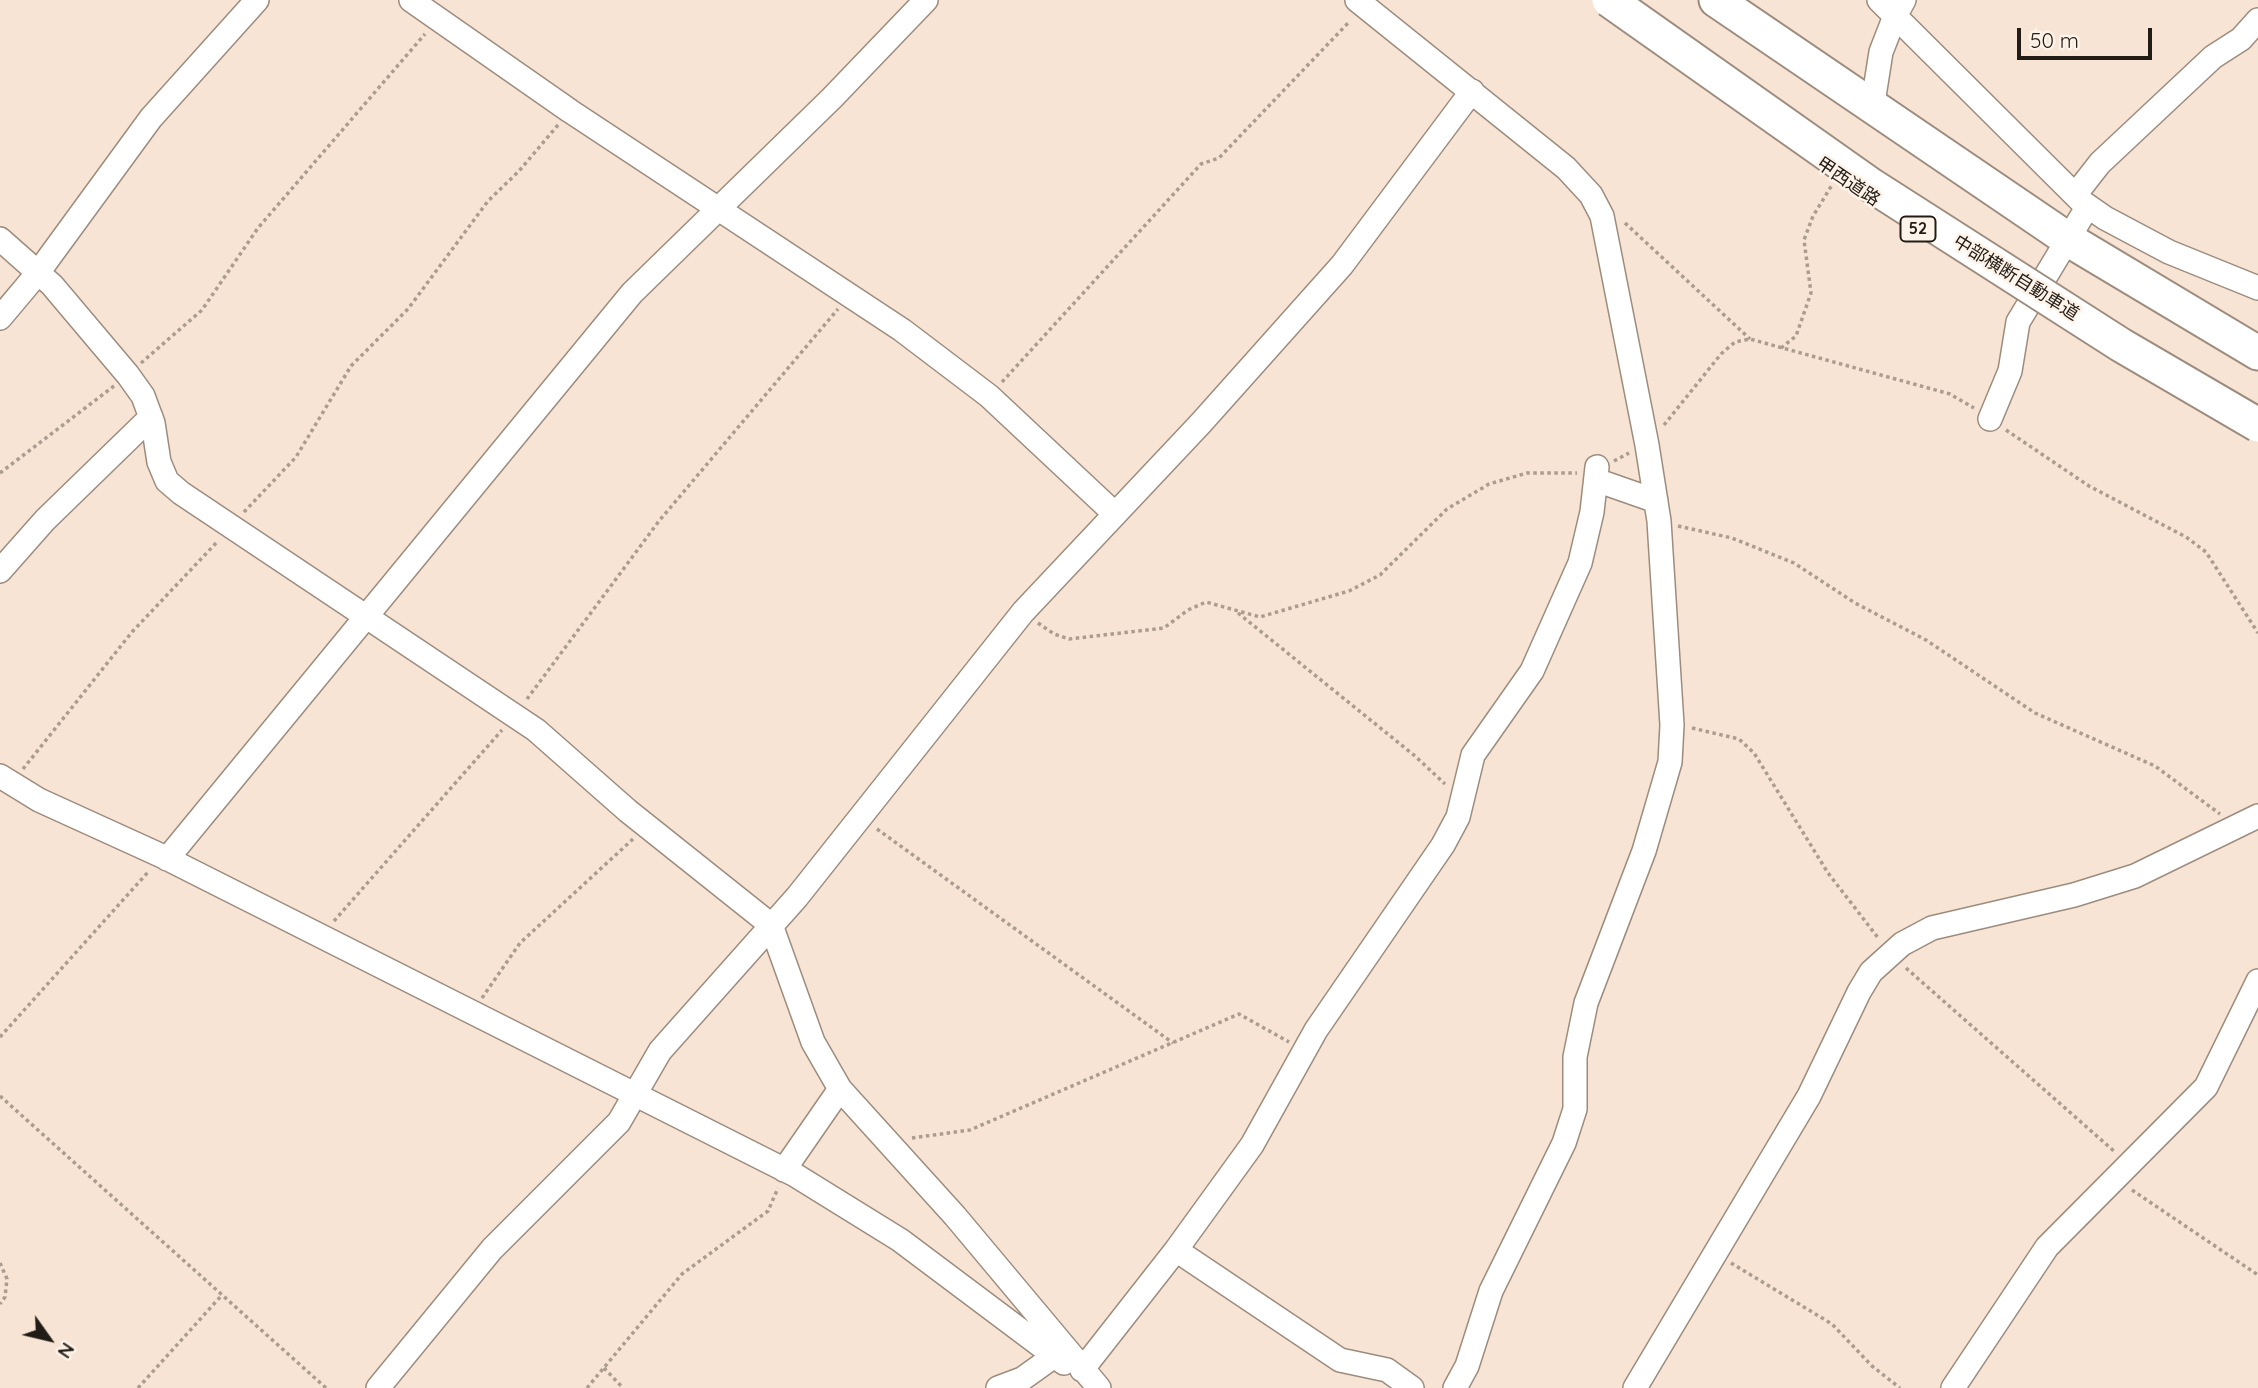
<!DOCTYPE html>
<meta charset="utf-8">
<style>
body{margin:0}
#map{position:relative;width:2258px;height:1388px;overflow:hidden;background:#f7e4d4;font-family:Quicksand,sans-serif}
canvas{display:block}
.north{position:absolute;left:14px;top:1304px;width:70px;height:70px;-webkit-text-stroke:5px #fef3e9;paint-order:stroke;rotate:124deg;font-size:19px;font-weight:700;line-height:28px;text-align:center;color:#221c16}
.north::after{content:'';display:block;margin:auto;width:24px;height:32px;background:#221c16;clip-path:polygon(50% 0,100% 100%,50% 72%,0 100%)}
.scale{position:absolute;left:2017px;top:28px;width:135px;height:32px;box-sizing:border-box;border:4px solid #221c16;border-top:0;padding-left:9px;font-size:21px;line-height:24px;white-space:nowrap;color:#221c16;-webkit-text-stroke:5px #fef3e9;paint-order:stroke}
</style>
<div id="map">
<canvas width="2258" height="1388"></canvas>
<div class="north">N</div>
<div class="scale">50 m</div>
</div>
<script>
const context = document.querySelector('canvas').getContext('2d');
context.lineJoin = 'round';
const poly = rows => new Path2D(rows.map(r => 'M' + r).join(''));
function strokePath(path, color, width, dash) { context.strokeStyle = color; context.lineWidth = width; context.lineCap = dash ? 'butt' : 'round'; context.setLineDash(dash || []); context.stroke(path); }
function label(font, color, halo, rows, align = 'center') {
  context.font = font + ' Quicksand,"Noto Sans JP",sans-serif'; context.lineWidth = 5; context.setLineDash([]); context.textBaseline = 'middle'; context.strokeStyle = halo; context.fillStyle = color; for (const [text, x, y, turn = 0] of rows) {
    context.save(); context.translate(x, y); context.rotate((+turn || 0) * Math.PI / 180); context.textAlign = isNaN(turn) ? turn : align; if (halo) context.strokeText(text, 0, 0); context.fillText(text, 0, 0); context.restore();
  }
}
const minor = poly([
 [411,0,570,111,902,330,989,396,1115,514],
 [1357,0,1566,168,1591,195,1602,216,1647,445,1659,521,1672,725,1670,762,1644,851,1586,1003,1575,1057,1575,1109,1564,1143,1491,1291,1467,1366,1455,1388],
 [1879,0,2082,202,2105,218,2169,252,2258,288],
 [1872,109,1881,52,1895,16,1904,0],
 [2075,195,2100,163,2213,57,2241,39,2258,20],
 [0,239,52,285,128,375,143,396,153,423,159,462,167,481,181,493,536,730,628,811,771,925,813,1042,840,1089,955,1216,1099,1388],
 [0,318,37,274,151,118,257,0],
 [1990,419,2010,371,2018,322,2088,206],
 [1596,480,1656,501],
 [0,571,45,520,151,417],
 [0,776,39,800,162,856,795,1175,900,1240,1064,1363],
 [167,859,632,293,832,98,926,0],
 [784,1170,840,1089],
 [1176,1250,1340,1360,1387,1370,1412,1388],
 [1082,1370,1176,1250,1252,1145,1316,1030,1443,845,1458,817,1473,755,1532,671,1580,563,1592,512,1597,467],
 [378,1388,492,1249,619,1122,660,1051,797,897,1023,612,1201,423,1342,265,1472,91],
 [998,1388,1022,1379,1064,1349],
 [1635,1388,1809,1096,1859,992,1871,972,1902,944,1932,928,2074,895,2135,876,2258,816],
 [1953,1388,2047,1247,2206,1087,2258,981]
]);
const highway = poly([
 [1716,0,2069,240,2258,353]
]);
strokePath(minor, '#9d8c7d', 26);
strokePath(highway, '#9d8c7d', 37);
strokePath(poly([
 [1625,223,1750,339],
 [1781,348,1796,336,1811,293,1804,240,1813,216,1832,185],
 [141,363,202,310,258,228,425,34],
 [1002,382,1201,164,1219,158,1350,21],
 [1664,425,1721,354,1735,342,1750,339,1950,394,1974,408],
 [2006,430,2089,486,2186,537,2206,552,2258,633],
 [1614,461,1629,453],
 [0,473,114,386],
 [244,512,296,457,351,366,408,309,488,201,519,171,558,125],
 [1678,526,1732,538,1794,563,1855,603,1926,640,2035,713,2155,766,2220,814],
 [1238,613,1415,756,1445,784],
 [1038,623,1054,634,1069,639,1164,628,1188,610,1206,602,1260,617,1349,591,1380,575,1447,509,1489,484,1527,473,1577,473],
 [527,699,659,521,838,309],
 [1692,728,1739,739,1754,753,1828,873,1879,939],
 [23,769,132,632,218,541],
 [877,829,1173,1043],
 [334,921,502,730],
 [1906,968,2115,1152],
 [482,998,520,943,633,839],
 [0,1037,149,871],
 [0,1096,326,1388],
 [912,1138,970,1130,1239,1014,1289,1042],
 [2132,1190,2258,1275],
 [0,1263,7,1279,5,1297,0,1304],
 [1731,1263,1832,1324,1872,1366,1900,1388],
 [604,1368,623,1388],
 [138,1388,222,1295],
 [587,1388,682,1274,768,1211,778,1188]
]), '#ab9c90', 3.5, [3.5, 3.5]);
strokePath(minor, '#fff', 23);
strokePath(highway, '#fff', 33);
const highwayBridge = poly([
 [1609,0,1871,185,2121,345,2258,425]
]);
strokePath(highwayBridge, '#9d8c7d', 37, []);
strokePath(highwayBridge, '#fff', 33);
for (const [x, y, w] of [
 [1918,229,35]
]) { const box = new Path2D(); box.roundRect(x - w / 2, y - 12.5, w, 25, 5); context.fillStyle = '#fef3e9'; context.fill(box); strokePath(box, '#221c16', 2); }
label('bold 16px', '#221c16', null, [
 ["52",1918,229]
]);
label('18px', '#221c16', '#fef3e9', [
 ["甲西道路",1848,182,34],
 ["中部横断自動車道",2016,278,32]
]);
</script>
